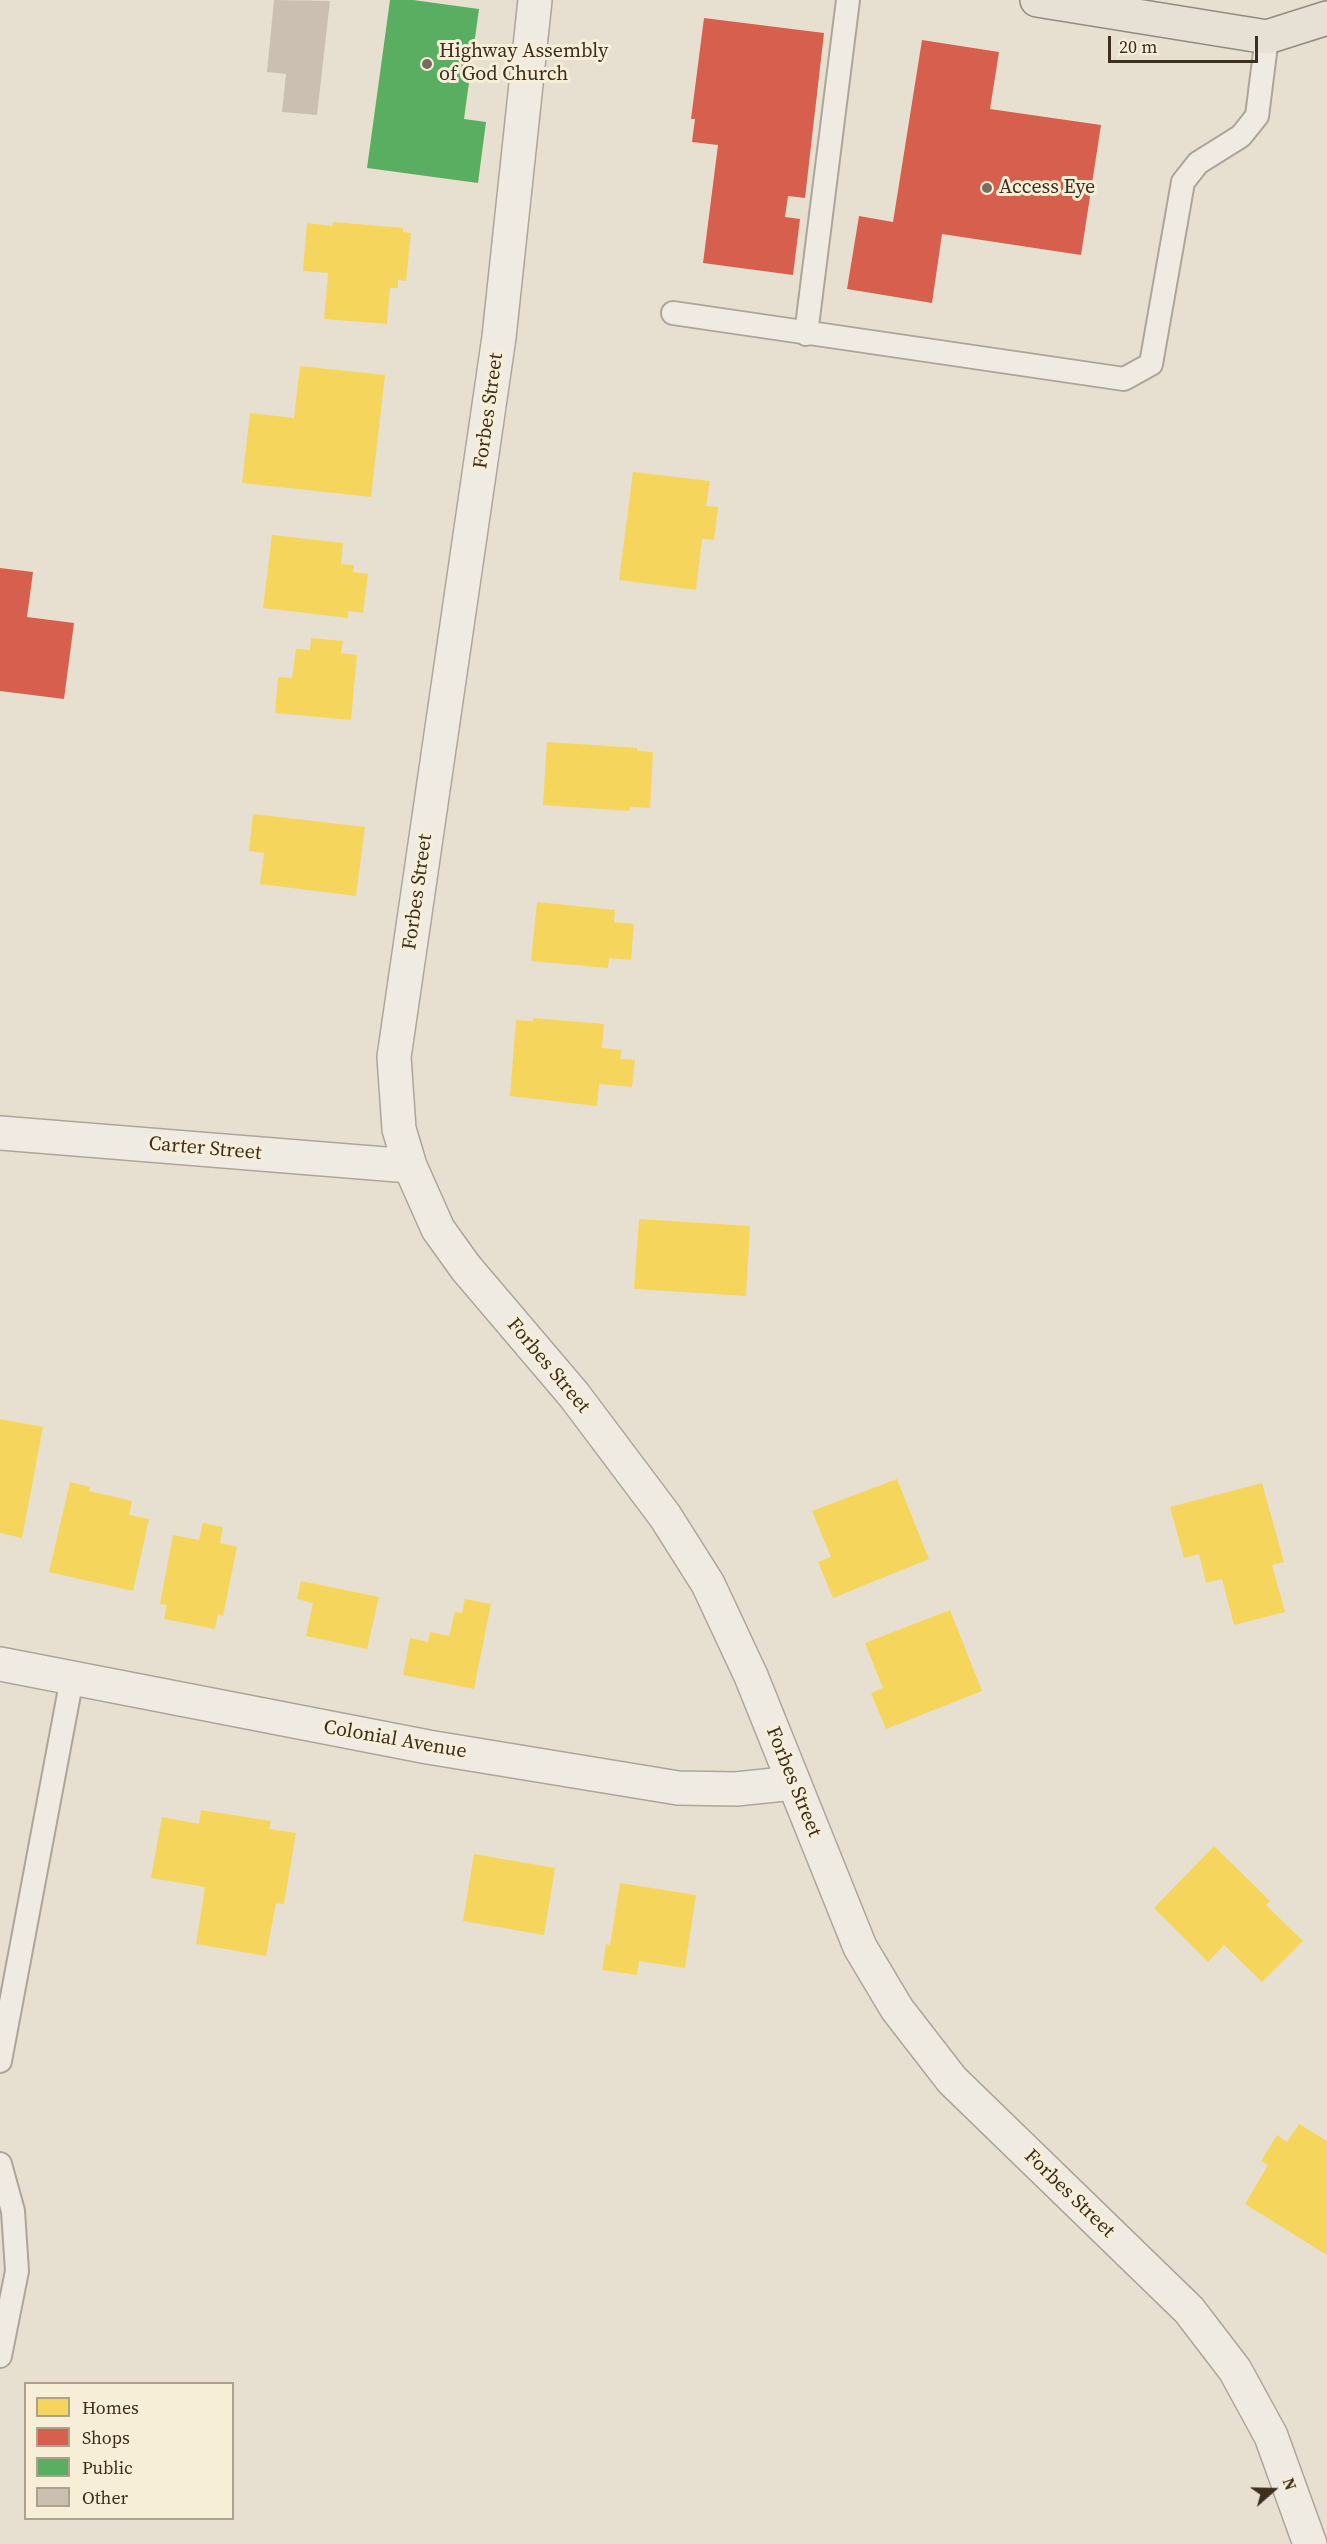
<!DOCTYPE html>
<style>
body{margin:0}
#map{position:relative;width:1327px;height:2544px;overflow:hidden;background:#e7e0d1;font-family:"Source Serif 4",serif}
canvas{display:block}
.legend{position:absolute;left:24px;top:2382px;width:210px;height:138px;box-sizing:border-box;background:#f7eed8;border:2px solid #ada18e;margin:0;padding:8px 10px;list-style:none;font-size:18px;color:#3d2e20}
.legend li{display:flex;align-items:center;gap:12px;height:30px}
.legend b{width:30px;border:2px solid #ada18e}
.north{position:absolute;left:1243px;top:2460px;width:60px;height:60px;-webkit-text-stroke:4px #f7eed8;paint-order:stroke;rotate:70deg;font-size:16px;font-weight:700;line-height:24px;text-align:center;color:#3d2e20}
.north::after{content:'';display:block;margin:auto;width:21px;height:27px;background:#3d2e20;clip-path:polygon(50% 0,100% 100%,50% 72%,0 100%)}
.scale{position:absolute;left:1108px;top:36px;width:150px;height:27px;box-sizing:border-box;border:3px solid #3d2e20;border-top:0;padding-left:8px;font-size:18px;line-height:21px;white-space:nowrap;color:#3d2e20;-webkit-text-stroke:4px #f7eed8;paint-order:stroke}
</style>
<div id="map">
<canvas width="1327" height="2544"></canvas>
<ul class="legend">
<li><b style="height:16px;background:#f6d55c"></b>Homes</li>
<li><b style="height:16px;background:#d6604d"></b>Shops</li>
<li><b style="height:16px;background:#5aae61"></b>Public</li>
<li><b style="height:16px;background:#cbbfb2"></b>Other</li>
</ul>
<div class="north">N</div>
<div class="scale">20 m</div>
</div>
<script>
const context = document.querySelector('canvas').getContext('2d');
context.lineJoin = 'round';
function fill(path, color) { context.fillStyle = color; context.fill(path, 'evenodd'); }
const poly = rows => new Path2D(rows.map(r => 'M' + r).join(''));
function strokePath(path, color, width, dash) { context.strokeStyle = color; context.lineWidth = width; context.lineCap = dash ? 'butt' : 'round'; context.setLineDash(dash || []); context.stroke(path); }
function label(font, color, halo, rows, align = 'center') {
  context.font = font + ' "Source Serif 4",serif'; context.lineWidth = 6; context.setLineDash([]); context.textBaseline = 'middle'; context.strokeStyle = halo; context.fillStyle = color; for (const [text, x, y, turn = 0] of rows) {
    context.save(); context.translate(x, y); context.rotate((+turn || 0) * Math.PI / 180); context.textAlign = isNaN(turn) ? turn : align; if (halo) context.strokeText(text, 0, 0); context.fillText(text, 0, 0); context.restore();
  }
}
fill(poly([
 [333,222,403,228,403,232,411,233,406,281,398,280,398,288,390,288,387,324,324,319,328,273,303,271,307,223,332,226],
 [300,366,385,375,371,497,242,483,250,413,294,418],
 [633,472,710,481,706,506,718,507,714,540,702,539,696,590,619,580],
 [272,535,343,543,341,564,354,565,353,572,368,574,363,613,348,611,348,618,263,608],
 [311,638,343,641,341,653,357,655,351,720,275,713,278,677,292,678,296,649,310,650],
 [547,742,637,748,637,751,653,752,650,808,630,807,629,811,543,805],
 [253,814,365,827,356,896,260,884,264,853,249,851],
 [537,902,615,910,614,922,634,924,631,960,609,958,608,968,531,961],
 [533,1018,604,1024,602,1048,622,1050,620,1059,635,1060,632,1087,599,1084,597,1106,510,1096,516,1020,533,1021],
 [639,1219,750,1226,746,1296,634,1289],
 [0,1419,43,1427,22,1538,0,1533],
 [897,1479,929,1559,833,1598,818,1562,831,1557,812,1511],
 [70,1482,90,1487,89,1491,132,1501,129,1515,149,1519,133,1591,49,1572],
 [1262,1483,1284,1562,1272,1565,1285,1612,1234,1625,1222,1579,1206,1583,1199,1554,1184,1558,1170,1507],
 [203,1523,223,1527,220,1543,237,1547,223,1616,218,1614,215,1629,164,1619,167,1605,160,1604,173,1535,199,1540],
 [301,1581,379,1597,367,1649,306,1636,313,1603,297,1599],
 [465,1599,491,1604,474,1689,403,1675,410,1638,428,1642,430,1632,449,1636,455,1612,462,1613],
 [950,1610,982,1691,886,1729,871,1693,883,1688,865,1643],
 [201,1810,271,1821,269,1829,296,1833,284,1904,276,1903,266,1956,196,1944,205,1887,151,1878,162,1817,199,1824],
 [1214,1846,1270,1901,1266,1905,1303,1941,1262,1982,1224,1945,1208,1962,1154,1908],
 [474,1854,555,1868,544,1935,463,1921],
 [620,1883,696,1895,685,1968,639,1961,637,1975,602,1970,606,1944,610,1945],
 [1299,2124,1327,2141,1327,2255,1245,2204,1268,2165,1261,2161,1277,2135,1287,2142]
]), '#f6d55c');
fill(poly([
 [704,18,824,33,805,198,788,196,785,217,800,219,793,275,703,263,718,145,692,142,695,119,691,119],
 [922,40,999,52,990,109,1101,125,1081,255,942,234,932,303,847,289,859,216,893,222],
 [0,568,33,572,27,617,74,623,64,699,0,691]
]), '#d6604d');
fill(poly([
 [390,0,413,0,479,9,464,119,486,122,478,183,367,168]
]), '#5aae61');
fill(poly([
 [274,0,330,1,317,115,282,112,286,74,267,72]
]), '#cbbfb2');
const service = poly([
 [673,313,1124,379,1151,364,1183,182,1198,163,1241,136,1257,116,1267,37],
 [806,334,848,0],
 [0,2061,72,1678],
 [0,2164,13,2211,17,2271,0,2356]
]);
const minor = poly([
 [0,1664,428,1747,678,1788,736,1789,794,1783]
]);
const tertiary = poly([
 [535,0,499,337,394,1057,399,1129,410,1166,438,1229,466,1268,574,1395,665,1516,708,1584,751,1676,860,1947,897,2009,952,2080,1189,2310,1235,2370,1271,2436,1310,2544],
 [0,1133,410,1166]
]);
const primary = poly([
 [1037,0,1267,37,1327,18]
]);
strokePath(service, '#ada599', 26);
strokePath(minor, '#ada599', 36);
strokePath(tertiary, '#ada599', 36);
strokePath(primary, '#928b80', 36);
strokePath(service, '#efebe3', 22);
strokePath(minor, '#efebe3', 33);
strokePath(tertiary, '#efebe3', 33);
strokePath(primary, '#e6e1d4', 33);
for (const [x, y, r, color] of [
 [427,64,6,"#786c5e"],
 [987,188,6,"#786c5e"]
]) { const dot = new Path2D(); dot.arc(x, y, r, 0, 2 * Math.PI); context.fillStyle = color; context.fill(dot); strokePath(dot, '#f7eed8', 2); }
label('20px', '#3d2e20', '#f7eed8', [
 ["Highway Assembly",439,52],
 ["of God Church",439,75],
 ["Access Eye",999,188]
], 'left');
label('20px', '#3d2e20', '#f7eed8', [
 ["Forbes Street",489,411,-82],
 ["Forbes Street",418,892,-82],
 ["Carter Street",205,1149,5],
 ["Forbes Street",548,1366,50],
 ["Colonial Avenue",395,1740,10],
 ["Forbes Street",793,1782,68],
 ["Forbes Street",1069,2194,44]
]);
</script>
